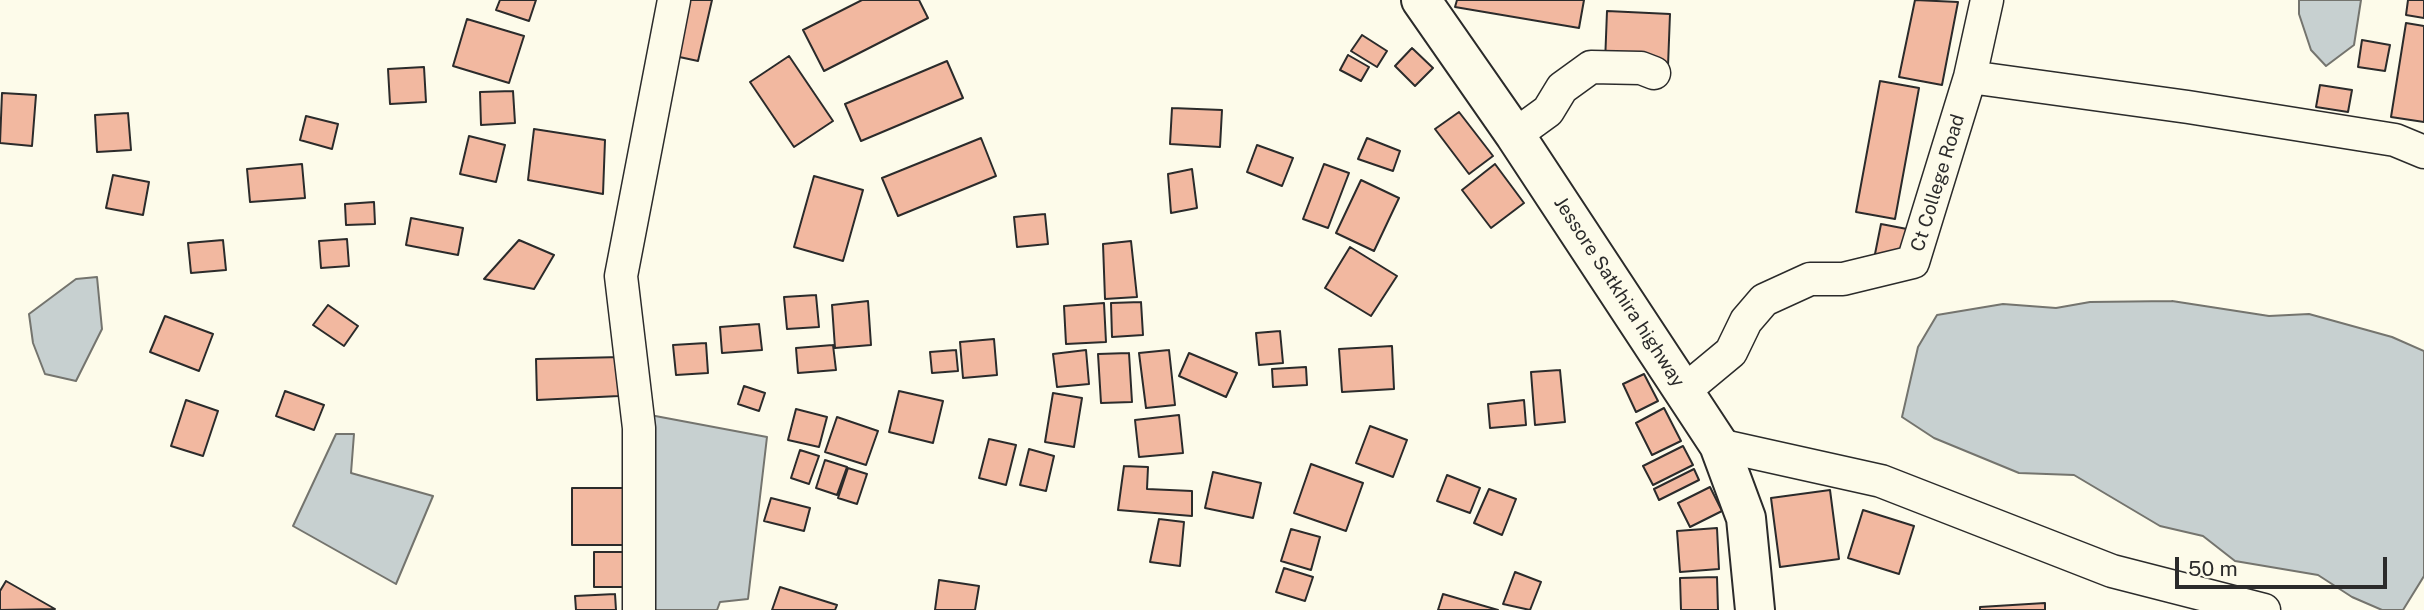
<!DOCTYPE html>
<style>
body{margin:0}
#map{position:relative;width:2424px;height:610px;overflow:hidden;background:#fdfbea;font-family:"Public Sans",sans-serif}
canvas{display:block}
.scale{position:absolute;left:2175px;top:557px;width:212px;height:32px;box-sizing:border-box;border:4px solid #2b2b2b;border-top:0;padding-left:9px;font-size:21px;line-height:24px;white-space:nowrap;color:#2b2b2b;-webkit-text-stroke:5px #fdfbea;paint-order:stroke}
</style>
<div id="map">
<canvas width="2424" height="610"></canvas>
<div class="scale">50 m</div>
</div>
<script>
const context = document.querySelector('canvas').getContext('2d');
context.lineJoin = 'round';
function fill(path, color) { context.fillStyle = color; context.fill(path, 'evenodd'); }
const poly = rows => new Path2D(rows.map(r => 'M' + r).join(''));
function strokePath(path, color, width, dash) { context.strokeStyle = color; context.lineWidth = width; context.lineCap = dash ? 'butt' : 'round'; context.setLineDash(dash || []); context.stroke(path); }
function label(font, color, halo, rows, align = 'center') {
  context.font = font + ' "Public Sans",sans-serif'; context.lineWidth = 5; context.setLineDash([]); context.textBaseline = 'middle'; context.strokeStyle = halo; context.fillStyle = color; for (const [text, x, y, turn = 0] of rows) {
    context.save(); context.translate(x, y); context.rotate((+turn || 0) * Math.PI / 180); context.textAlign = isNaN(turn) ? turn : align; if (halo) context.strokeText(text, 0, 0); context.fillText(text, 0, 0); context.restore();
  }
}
const water = poly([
 [2299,0,2361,0,2354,45,2326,66,2311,50,2299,14,2299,0],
 [97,277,102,329,76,381,45,374,33,343,29,314,76,279,97,277],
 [2172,301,2269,316,2309,314,2392,337,2424,351,2424,576,2403,610,2382,610,2352,597,2318,575,2235,561,2203,536,2160,526,2074,475,2019,473,1934,438,1902,417,1918,347,1937,315,2003,304,2056,308,2090,302,2172,301],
 [650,415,767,437,748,599,720,602,717,610,645,610,650,415],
 [336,434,354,434,351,473,433,496,396,584,293,526,336,434]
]);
fill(water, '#c7d0d0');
strokePath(water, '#74746e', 2);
const building = poly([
 [500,0,536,0,529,21,496,10,500,0],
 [682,0,712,0,698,61,670,55,682,0],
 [862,0,919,0,928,18,824,71,803,30,862,0],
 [1457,0,1584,0,1579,28,1455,7,1457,0],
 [1915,0,1958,2,1942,85,1899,77,1915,0],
 [2408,0,2424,0,2424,18,2406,15,2408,0],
 [1607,11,1670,14,1668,66,1605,63,1607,11],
 [467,19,524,36,509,83,453,66,467,19],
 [2406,23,2424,26,2424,122,2391,117,2406,23],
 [1362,35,1387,51,1377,67,1351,51,1362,35],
 [2362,40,2390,45,2385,71,2358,67,2362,40],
 [1412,48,1433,68,1415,86,1395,66,1412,48],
 [1348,55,1369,67,1361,81,1340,70,1348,55],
 [789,56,833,121,794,147,750,82,789,56],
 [947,61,963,98,861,141,845,104,947,61],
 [424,67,426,102,390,104,388,69,424,67],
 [1880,81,1919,88,1895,219,1856,212,1880,81],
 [2320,85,2352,90,2348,112,2316,107,2320,85],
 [513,91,515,123,481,125,480,92,513,91],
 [2,93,36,95,32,146,0,143,2,93],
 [1172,108,1222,110,1220,147,1170,144,1172,108],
 [1459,112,1493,156,1469,174,1435,129,1459,112],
 [128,113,131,150,97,152,95,115,128,113],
 [306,116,338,124,332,149,300,140,306,116],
 [534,129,605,140,603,194,528,180,534,129],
 [469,136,505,145,496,182,460,174,469,136],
 [981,138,996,176,898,216,882,178,981,138],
 [1367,138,1400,151,1393,171,1358,159,1367,138],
 [1257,145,1293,158,1282,186,1247,172,1257,145],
 [302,164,305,198,250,202,247,169,302,164],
 [1324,164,1349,173,1328,228,1303,219,1324,164],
 [1495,164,1524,203,1491,228,1462,190,1495,164],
 [1192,169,1197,208,1171,213,1168,174,1192,169],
 [113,175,149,182,143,215,106,208,113,175],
 [814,176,863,190,843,261,794,247,814,176],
 [1361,180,1399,198,1374,251,1336,233,1361,180],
 [374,202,375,224,346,225,345,204,374,202],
 [1045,214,1048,244,1017,247,1014,217,1045,214],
 [411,218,463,228,458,255,406,245,411,218],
 [1881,224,1907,229,1902,259,1875,254,1881,224],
 [347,239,349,266,321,268,319,241,347,239],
 [223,240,226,270,191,273,188,243,223,240],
 [519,240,554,255,534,289,484,279,519,240],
 [1131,241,1137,297,1105,299,1103,244,1131,241],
 [1350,247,1397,276,1371,316,1325,288,1350,247],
 [816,295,819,327,787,329,784,297,816,295],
 [868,301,871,345,835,348,832,305,868,301],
 [1141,302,1143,335,1112,337,1111,303,1141,302],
 [1104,303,1106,342,1066,344,1064,306,1104,303],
 [328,305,358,326,344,346,313,325,328,305],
 [165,316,213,334,199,371,150,352,165,316],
 [759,324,762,350,722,353,720,327,759,324],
 [1280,331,1283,363,1259,365,1256,333,1280,331],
 [994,339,997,375,963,378,960,342,994,339],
 [706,343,708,373,676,375,673,345,706,343],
 [833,345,836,370,798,373,796,348,833,345],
 [1392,346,1394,389,1342,392,1339,349,1392,346],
 [956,350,958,371,932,373,930,352,956,350],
 [1086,350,1089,384,1057,387,1053,354,1086,350],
 [1169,350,1175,405,1146,408,1139,353,1169,350],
 [1129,353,1132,402,1101,403,1098,354,1129,353],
 [1189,353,1237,373,1226,397,1179,376,1189,353],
 [621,357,619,396,537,400,536,359,621,357],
 [1306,367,1307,385,1273,387,1272,369,1306,367],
 [1560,370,1565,422,1535,425,1531,372,1560,370],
 [1644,374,1658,401,1636,412,1623,384,1644,374],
 [744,386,765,393,759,411,738,404,744,386],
 [285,391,324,405,314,430,276,416,285,391],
 [899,391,943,401,933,443,889,432,899,391],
 [1053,393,1082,398,1074,447,1045,442,1053,393],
 [186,400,218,411,203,456,171,446,186,400],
 [1524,400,1526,425,1490,428,1488,404,1524,400],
 [1664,408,1681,441,1652,455,1636,423,1664,408],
 [796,409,827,417,819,447,788,440,796,409],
 [1179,415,1183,453,1139,457,1135,420,1179,415],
 [837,417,878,431,866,465,825,452,837,417],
 [1370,426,1407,440,1393,477,1356,463,1370,426],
 [989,439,1016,445,1006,485,979,478,989,439],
 [1683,446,1693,465,1653,485,1643,466,1683,446],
 [1029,449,1054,456,1046,491,1020,485,1029,449],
 [800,450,819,456,809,484,791,478,800,450],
 [825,460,847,467,837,495,816,488,825,460],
 [1311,464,1363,483,1346,531,1294,513,1311,464],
 [1124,466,1148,467,1147,489,1192,491,1192,516,1118,510,1124,466],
 [848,468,867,474,857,504,838,498,848,468],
 [1694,469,1699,480,1659,500,1654,489,1694,469],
 [1213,472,1261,483,1253,518,1205,508,1213,472],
 [1447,475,1480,488,1470,513,1437,501,1447,475],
 [1710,487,1722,511,1690,527,1678,503,1710,487],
 [572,488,626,488,626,545,572,545,572,488],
 [1489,489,1516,499,1502,535,1474,523,1489,489],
 [1830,490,1839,559,1780,567,1771,498,1830,490],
 [771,498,810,508,804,531,764,521,771,498],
 [1863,510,1914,526,1899,574,1848,558,1863,510],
 [1159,519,1184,522,1180,566,1150,562,1159,519],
 [1717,528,1719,569,1680,572,1677,531,1717,528],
 [1291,529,1320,537,1311,570,1281,561,1291,529],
 [594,552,628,552,628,587,594,587,594,552],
 [1284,568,1313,577,1305,601,1276,592,1284,568],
 [1515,572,1541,582,1530,610,1503,604,1515,572],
 [1717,577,1718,610,1681,610,1680,578,1717,577],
 [939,580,979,586,975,610,935,610,939,580],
 [6,581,55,609,0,610,0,591,6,581],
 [780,587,837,605,835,610,772,610,780,587],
 [615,594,616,610,576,610,575,596,615,594],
 [1443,594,1498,610,1438,610,1443,594],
 [2045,603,2045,610,1980,610,1980,607,2045,603]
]);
fill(building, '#f2b8a0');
strokePath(building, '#2b2b2b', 2);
const minor = poly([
 [1987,0,1970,77,2188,107,2395,140,2424,152],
 [1515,135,1548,111,1562,88,1591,67,1641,68,1654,73],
 [1684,391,1731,352,1746,321,1764,300,1810,279,1843,279,1913,262,1970,77],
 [1719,445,1881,481,2112,571,2264,610],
 [639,610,639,428,621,276,674,0]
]);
const highway = poly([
 [1421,0,1515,135,1719,445,1746,518,1755,610]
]);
strokePath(minor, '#2b2b2b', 35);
strokePath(highway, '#2b2b2b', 42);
strokePath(minor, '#fdfbea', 32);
strokePath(highway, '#fdfbea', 38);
label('19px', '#2b2b2b', '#fdfbea', [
 ["Ct College Road",1938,183,-73],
 ["Jessore Satkhira highway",1619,292,57]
]);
</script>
